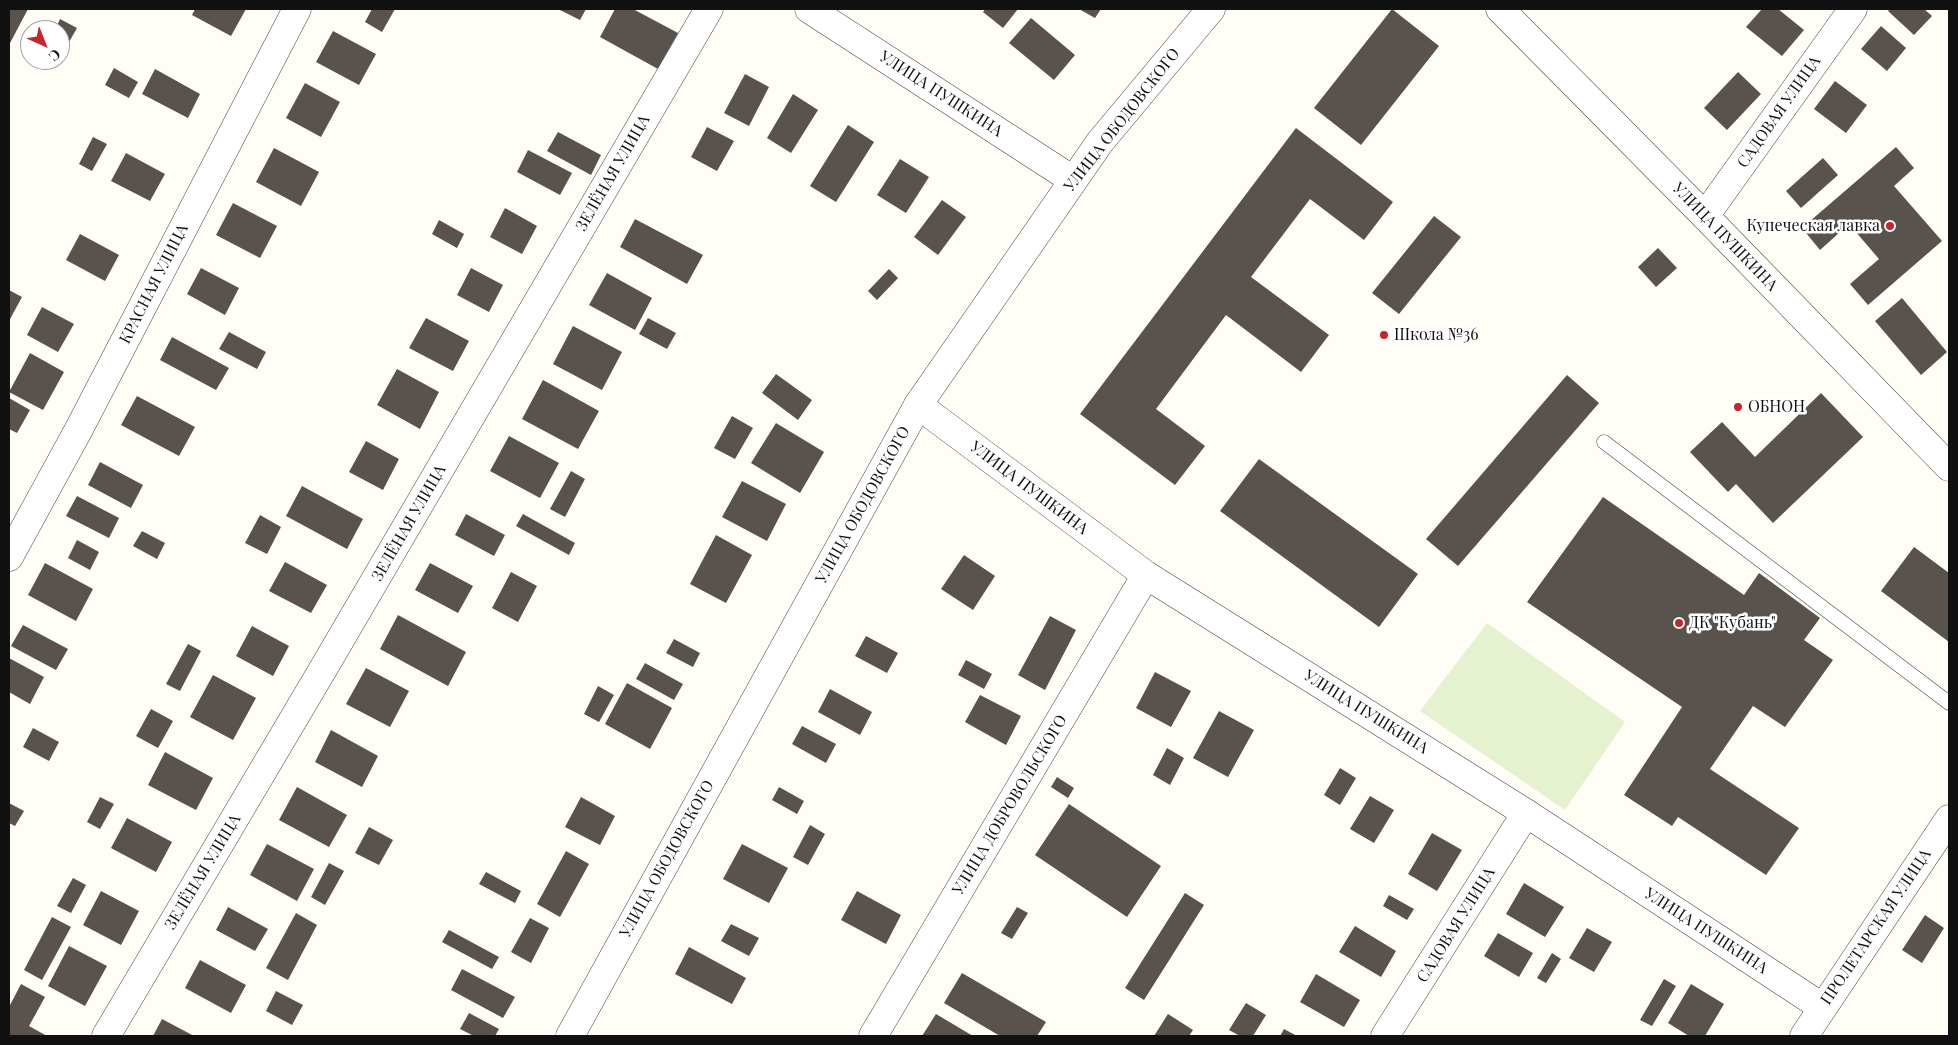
<!DOCTYPE html>
<meta charset="utf-8">
<style>
body{margin:0}
#map{position:relative;width:1958px;height:1045px;overflow:hidden;background:#fffdf5;font-family:"Playfair Display",serif}
canvas{display:block}
.frame{position:absolute;inset:0;border:10px solid #111;pointer-events:none}
.north{position:absolute;left:20px;top:20px;width:50px;height:50px;box-sizing:border-box;background:#fff;border:1px solid #a0a0a0;border-radius:50%;rotate:136deg;font-size:14px;font-weight:700;line-height:20px;text-align:center;color:#111}
.north::after{content:'';display:block;margin:auto;width:18px;height:22px;background:#c4262e;clip-path:polygon(50% 0,100% 100%,50% 72%,0 100%)}
</style>
<div id="map">
<canvas width="1958" height="1045"></canvas>
<div class="frame"></div>
<div class="north">С</div>
</div>
<script>
const context = document.querySelector('canvas').getContext('2d');
context.lineJoin = 'round';
function fill(path, color) { context.fillStyle = color; context.fill(path, 'evenodd'); }
const poly = rows => new Path2D(rows.map(r => 'M' + r).join(''));
function strokePath(path, color, width, dash) { context.strokeStyle = color; context.lineWidth = width; context.lineCap = dash ? 'butt' : 'round'; context.setLineDash(dash || []); context.stroke(path); }
function label(font, color, halo, rows, align = 'center') {
  context.font = font + ' "Playfair Display",serif'; context.lineWidth = 5; context.setLineDash([]); context.textBaseline = 'middle'; context.strokeStyle = halo; context.fillStyle = color; for (const [text, x, y, turn = 0] of rows) {
    context.save(); context.translate(x, y); context.rotate((+turn || 0) * Math.PI / 180); context.textAlign = isNaN(turn) ? turn : align; if (halo) context.strokeText(text, 0, 0); context.fillText(text, 0, 0); context.restore();
  }
}
fill(poly([
 [1487,623,1625,722,1565,810,1420,711]
]), '#e6f2cf');
fill(poly([
 [9,9,28,9,9,45],
 [195,9,246,9,231,36,192,15],
 [372,9,395,9,382,32,365,22],
 [558,9,586,9,580,20],
 [615,9,633,9,678,33,658,69,600,37],
 [985,9,1018,9,1003,28,983,12],
 [1079,9,1101,9,1095,18],
 [1392,9,1439,46,1361,145,1314,108],
 [1762,9,1778,9,1804,30,1782,56,1746,27],
 [1890,9,1924,9,1932,16,1914,35,1888,11],
 [1031,18,1075,55,1054,80,1009,43],
 [60,19,77,28,60,58,60,30,55,30],
 [1881,26,1906,48,1887,71,1861,49],
 [333,31,376,54,359,85,316,62],
 [114,68,138,82,129,98,105,85],
 [155,69,200,94,188,118,142,94],
 [1738,72,1761,94,1727,130,1704,108],
 [745,74,769,87,749,126,724,113],
 [1835,81,1867,105,1846,133,1814,109],
 [305,83,340,102,321,137,286,118],
 [793,94,818,110,791,153,767,138],
 [848,125,874,142,836,202,810,186],
 [707,127,734,141,717,171,691,157],
 [1296,128,1393,202,1364,240,1310,199,1251,277,1329,335,1301,372,1226,315,1156,409,1205,446,1175,485,1080,414],
 [558,132,601,155,591,175,547,151],
 [93,137,107,144,92,171,79,164],
 [1896,147,1914,168,1894,186,1942,241,1868,305,1850,284,1879,259,1849,224,1820,250,1802,228],
 [274,148,319,172,301,206,256,182],
 [528,150,572,173,560,195,517,172],
 [126,153,165,174,150,201,111,181],
 [1823,158,1838,175,1801,208,1786,191],
 [900,159,929,177,906,213,877,195],
 [942,200,966,217,938,255,914,237],
 [233,203,277,226,260,258,216,235],
 [505,208,537,226,522,254,490,237],
 [1434,216,1461,237,1399,314,1372,293],
 [635,219,703,255,687,284,620,247],
 [439,220,464,234,457,248,432,234],
 [80,234,119,255,105,281,66,260],
 [1658,248,1677,268,1656,287,1638,267],
 [201,268,239,288,225,315,187,294],
 [471,268,503,285,489,312,457,295],
 [889,269,898,278,877,300,868,291],
 [607,273,652,298,635,330,589,305],
 [9,290,22,297,9,321],
 [1902,298,1947,352,1921,375,1875,321],
 [42,307,74,324,58,352,27,335],
 [426,318,469,341,453,371,409,348],
 [648,318,676,333,667,349,639,334],
 [573,326,622,352,602,390,553,364],
 [229,332,266,352,257,369,219,349],
 [172,337,229,368,216,390,160,360],
 [30,353,64,372,43,410,9,392],
 [397,369,439,392,420,429,377,405],
 [776,374,812,400,798,420,762,393],
 [1567,375,1599,403,1458,566,1426,539],
 [543,380,599,411,578,449,522,419],
 [1821,393,1863,437,1773,523,1736,484,1728,492,1690,452,1722,422,1755,457],
 [137,396,195,427,179,456,121,425],
 [9,398,30,410,17,433,9,429],
 [732,416,753,428,735,459,714,448],
 [776,423,824,452,800,493,751,463],
 [509,436,559,463,540,498,490,471],
 [366,441,399,459,383,490,349,472],
 [1259,459,1418,574,1379,627,1220,511],
 [100,462,143,485,131,508,88,485],
 [571,471,585,479,565,517,550,509],
 [742,481,786,504,767,541,722,517],
 [302,486,363,519,347,549,286,516],
 [77,496,119,518,109,538,66,516],
 [1603,497,1744,595,1759,573,1820,618,1804,640,1833,660,1785,727,1753,706,1710,769,1799,828,1766,875,1678,817,1672,826,1624,795,1682,707,1527,602],
 [466,514,505,535,494,556,455,535],
 [523,514,575,543,569,555,516,526],
 [260,515,281,527,267,554,245,543],
 [142,531,165,543,157,559,133,546],
 [716,535,752,555,726,603,690,584],
 [77,540,99,552,90,570,68,558],
 [1914,547,1949,573,1949,642,1881,591],
 [964,555,995,576,973,610,941,589],
 [285,562,327,585,311,613,269,591],
 [45,563,93,589,76,621,28,595],
 [430,563,473,586,458,613,415,590],
 [511,572,537,586,518,622,492,608],
 [398,615,466,652,448,686,380,649],
 [1050,616,1076,630,1045,690,1018,675],
 [23,625,68,649,56,670,11,646],
 [252,626,289,646,273,676,236,656],
 [866,636,898,653,887,673,855,656],
 [674,639,700,653,693,667,666,653],
 [188,644,201,651,180,691,166,684],
 [9,658,44,677,30,704,9,692],
 [966,660,992,674,984,689,958,675],
 [645,663,683,684,674,700,636,679],
 [366,668,409,691,390,727,346,704],
 [1155,672,1191,691,1171,727,1136,708],
 [213,675,256,698,233,740,190,717],
 [627,683,672,708,650,749,605,724],
 [598,686,614,695,599,722,584,714],
 [830,689,872,712,860,735,818,712],
 [980,695,1021,716,1006,745,965,722],
 [151,709,173,721,158,748,136,736],
 [1219,711,1254,730,1228,777,1193,758],
 [802,726,836,744,826,763,792,744],
 [33,728,59,742,49,761,23,747],
 [331,730,378,756,362,787,315,762],
 [1167,748,1184,758,1170,785,1153,775],
 [165,752,213,778,196,810,148,785],
 [1340,768,1356,778,1340,805,1324,795],
 [1057,777,1074,788,1068,798,1051,787],
 [297,787,347,815,329,847,279,820],
 [779,787,804,801,797,814,772,800],
 [1370,796,1394,810,1374,843,1350,829],
 [100,797,114,804,100,829,87,822],
 [581,797,615,816,600,845,565,827],
 [9,803,24,811,15,826,9,823],
 [1069,804,1161,866,1127,917,1035,855],
 [127,818,172,842,156,872,111,848],
 [810,825,825,834,808,865,793,857],
 [369,827,393,840,379,865,355,853],
 [1432,833,1462,850,1437,891,1408,874],
 [267,844,314,869,297,901,250,875],
 [742,844,788,868,769,903,723,879],
 [566,851,589,864,560,917,537,904],
 [329,863,344,871,325,905,311,897],
 [486,872,521,891,515,903,479,884],
 [73,878,86,885,71,913,57,906],
 [1524,883,1564,907,1545,937,1506,914],
 [101,891,139,911,121,945,83,925],
 [857,891,901,915,886,944,841,920],
 [1185,893,1204,905,1144,1000,1125,988],
 [1389,895,1414,909,1407,920,1383,906],
 [228,907,268,929,255,951,216,930],
 [1017,907,1028,913,1012,939,1001,933],
 [296,913,317,925,288,980,266,968],
 [1925,915,1944,928,1922,963,1902,950],
 [52,917,71,927,42,980,24,970],
 [530,918,549,928,531,963,511,952],
 [731,924,759,938,749,956,721,941],
 [1355,926,1396,951,1381,977,1339,952],
 [1587,928,1612,942,1594,972,1569,958],
 [449,930,499,957,492,969,442,942],
 [1498,933,1533,953,1519,977,1484,956],
 [69,946,107,966,85,1006,48,986],
 [689,947,746,978,732,1004,675,974],
 [1552,953,1561,959,1546,983,1537,978],
 [200,960,246,985,231,1013,185,988],
 [462,969,515,997,503,1018,451,990],
 [962,973,1046,1022,1037,1036,1000,1036,944,1003],
 [1316,974,1360,1000,1344,1027,1300,1002],
 [1664,979,1676,986,1652,1026,1640,1020],
 [21,984,45,997,29,1026,47,1036,9,1036,9,1007],
 [1691,984,1724,1004,1705,1036,1689,1036,1668,1023],
 [276,991,303,1005,292,1025,266,1011],
 [1246,1003,1266,1015,1253,1036,1240,1036,1229,1030],
 [469,1013,499,1029,495,1036,474,1036,460,1029],
 [936,1014,973,1036,922,1036],
 [1168,1014,1193,1030,1189,1036,1154,1036],
 [162,1019,194,1036,153,1036],
 [1284,1029,1297,1036,1280,1036]
]), '#5a524d');
const service = poly([
 [1604,442,1949,703]
]);
const minor = poly([
 [1705,216,1853,9],
 [9,557,79,429,297,9],
 [106,1036,326,664,709,9],
 [570,1036,918,405],
 [873,1036,1146,575],
 [1385,1036,1526,813]
]);
const tertiary = poly([
 [809,9,1073,180],
 [1211,9,1100,142,918,405,1146,575,1526,813,1822,1007],
 [1500,9,1705,216,1949,467],
 [1804,1036,1949,819]
]);
strokePath(service, '#444', 15);
strokePath(minor, '#444', 29);
strokePath(tertiary, '#444', 29);
strokePath(service, '#fff', 14);
strokePath(minor, '#fff', 28);
strokePath(tertiary, '#fff', 28);
for (const [x, y, r, color] of [
 [1890,226,5,"#c4262e"],
 [1384,335,5,"#c4262e"],
 [1738,407,5,"#c4262e"],
 [1679,623,5,"#c4262e"]
]) { const dot = new Path2D(); dot.arc(x, y, r, 0, 2 * Math.PI); context.fillStyle = color; context.fill(dot); strokePath(dot, '#fff', 2); }
label('16px', '#111', '#fff', [
 ["УЛИЦА ПУШКИНА",941,94,33],
 ["САДОВАЯ УЛИЦА",1779,112,-55],
 ["УЛИЦА ОБОДОВСКОГО",1122,120,-52],
 ["ЗЕЛЁНАЯ УЛИЦА",613,173,-60],
 ["УЛИЦА ПУШКИНА",1725,237,46],
 ["КРАСНАЯ УЛИЦА",154,284,-63],
 ["УЛИЦА ПУШКИНА",1029,488,37],
 ["УЛИЦА ОБОДОВСКОГО",863,505,-61],
 ["ЗЕЛЁНАЯ УЛИЦА",409,523,-60],
 ["УЛИЦА ПУШКИНА",1366,712,32],
 ["УЛИЦА ДОБРОВОЛЬСКОГО",1010,805,-59],
 ["УЛИЦА ОБОДОВСКОГО",667,859,-61],
 ["ЗЕЛЁНАЯ УЛИЦА",203,872,-59],
 ["САДОВАЯ УЛИЦА",1456,925,-58],
 ["ПРОЛЕТАРСКАЯ УЛИЦА",1876,927,-56],
 ["УЛИЦА ПУШКИНА",1706,931,33]
]);
label('16px', '#111', '#fff', [
 ["Купеческая лавка",1880,226,"right"],
 ["Школа №36",1394,335],
 ["ОБНОН",1748,407],
 ["ДК \"Кубань\"",1689,623]
], 'left');
</script>
